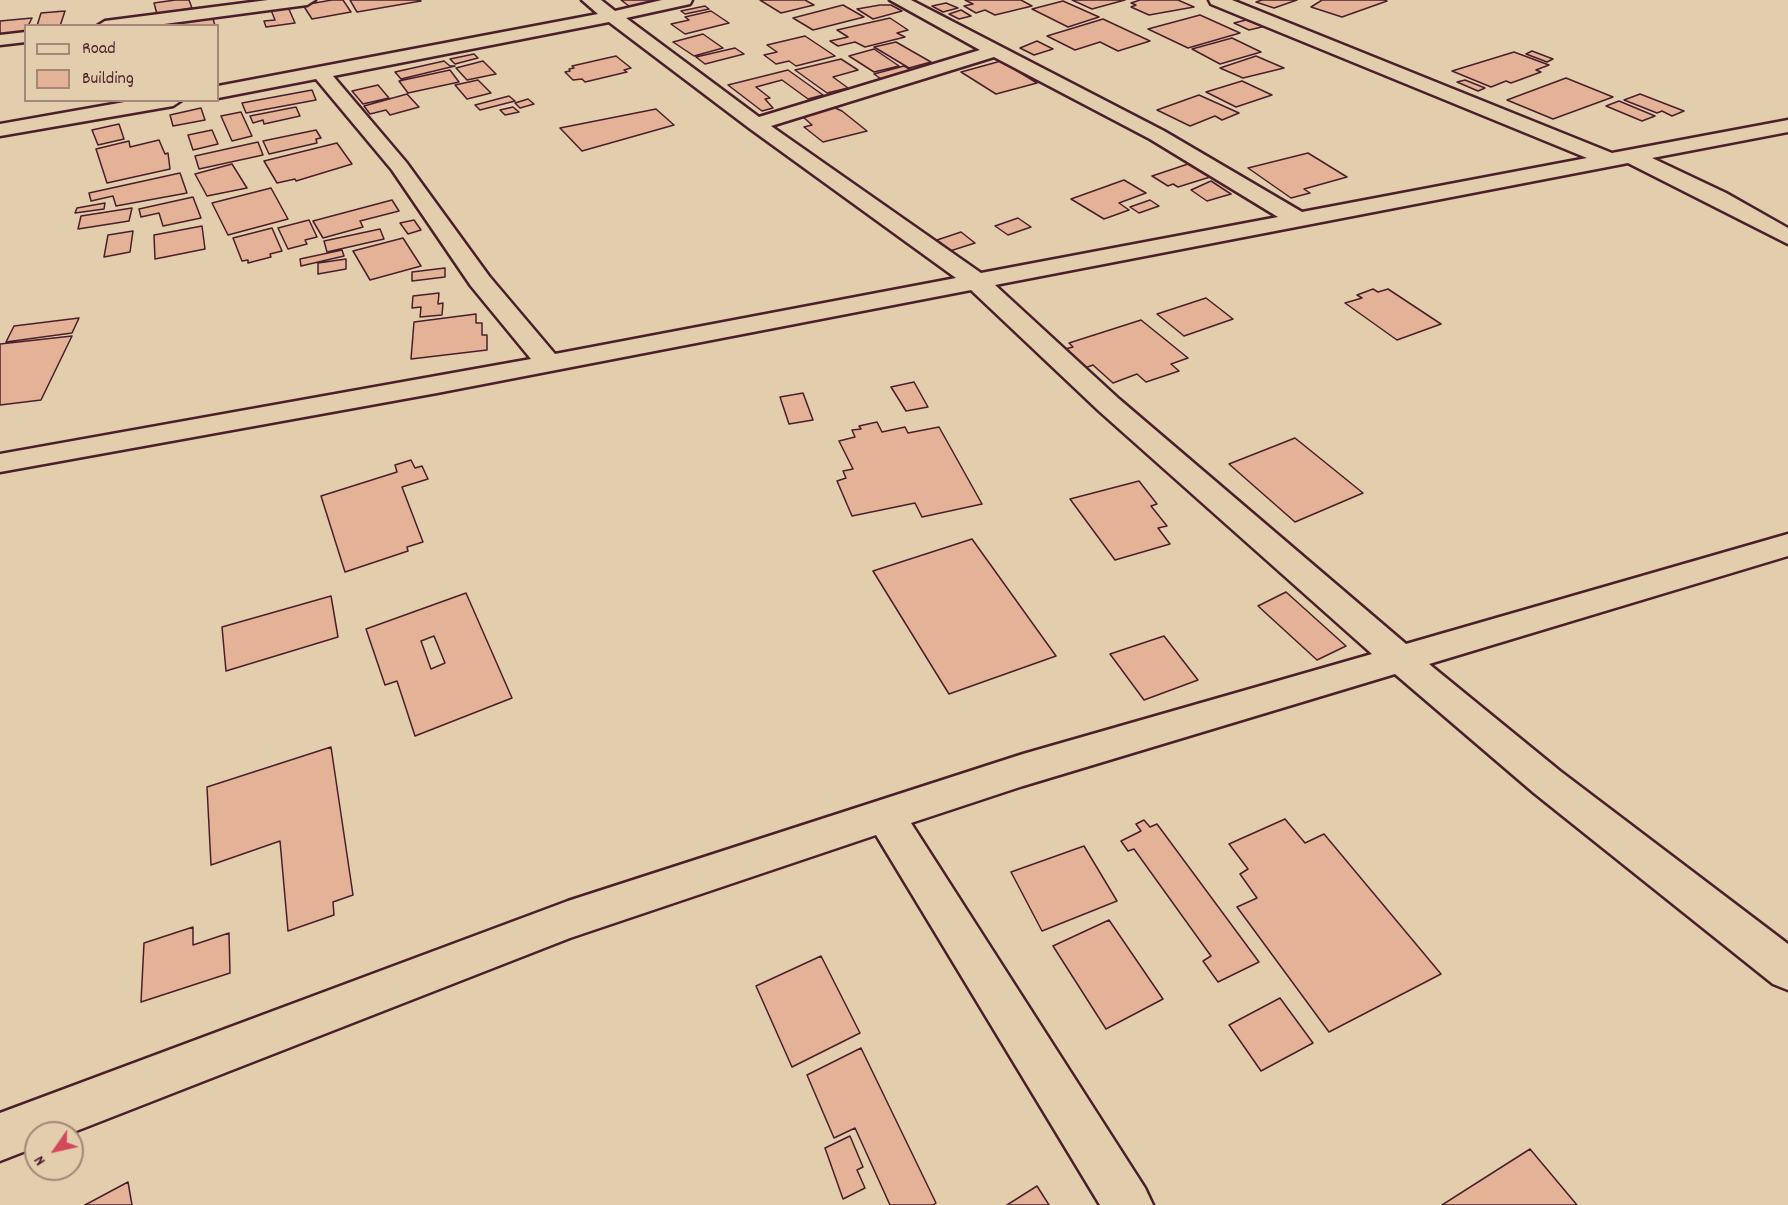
<!DOCTYPE html>
<style>
body{margin:0}
#map{position:relative;width:1788px;height:1205px;overflow:hidden;background:#e2cdac;font-family:Dekko,sans-serif}
canvas{display:block}
.legend{position:absolute;left:24px;top:24px;width:195px;height:78px;box-sizing:border-box;background:#e2cdac;border:2px solid #a58778;margin:0;padding:8px 10px;list-style:none;font-size:18px;color:#4a1f2b}
.legend li{display:flex;align-items:center;gap:12px;height:30px}
.legend b{width:30px;border:2px solid #a58778}
.north{position:absolute;left:24px;top:1121px;width:60px;height:60px;box-sizing:border-box;background:#e2cdac;border:2px solid #a58778;border-radius:50%;rotate:236deg;font-size:16px;font-weight:700;line-height:24px;text-align:center;color:#4a1f2b}
.north::after{content:'';display:block;margin:auto;width:21px;height:27px;background:#d1495b;clip-path:polygon(50% 0,100% 100%,50% 72%,0 100%)}
</style>
<div id="map">
<canvas width="1788" height="1205"></canvas>
<ul class="legend">
<li><b style="height:8px;background:#e2cdac"></b>Road</li>
<li><b style="height:16px;background:#e4b297"></b>Building</li>
</ul>
<div class="north">N</div>
</div>
<script>
const context = document.querySelector('canvas').getContext('2d');
context.lineJoin = 'round';
function fill(path, color) { context.fillStyle = color; context.fill(path, 'evenodd'); }
const poly = rows => new Path2D(rows.map(r => 'M' + r).join(''));
function strokePath(path, color, width, dash) { context.strokeStyle = color; context.lineWidth = width; context.lineCap = dash ? 'butt' : 'round'; context.setLineDash(dash || []); context.stroke(path); }
const building = poly([
 [175,0,189,0,192,8,157,14,154,3,175,0],
 [332,0,343,0,351,12,312,19,303,5,332,0],
 [350,0,420,0,421,1,357,12,350,0],
 [621,0,676,0,634,10,621,0],
 [760,0,805,0,814,5,781,13,760,0],
 [965,0,1021,0,1032,6,995,15,985,10,976,13,964,6,973,4,965,0],
 [1072,0,1125,0,1092,9,1072,0],
 [1140,0,1178,0,1194,7,1149,15,1131,7,1136,5,1131,3,1140,0],
 [1262,0,1297,0,1274,8,1256,2,1262,0],
 [1322,0,1384,0,1387,1,1342,17,1311,7,1322,0],
 [1063,1,1099,17,1068,27,1032,9,1063,1],
 [946,3,958,8,943,12,932,6,946,3],
 [843,5,864,17,813,30,793,18,843,5],
 [880,5,891,5,902,11,873,19,857,9,880,5],
 [705,6,709,9,685,14,681,11,705,6],
 [288,7,295,23,266,27,264,21,275,20,271,10,288,7],
 [961,10,971,16,959,19,949,14,961,10],
 [65,11,60,26,37,26,41,13,65,11],
 [711,11,729,23,685,34,671,24,689,20,685,17,711,11],
 [212,15,215,26,182,26,181,20,212,15],
 [1200,15,1240,33,1188,48,1148,29,1200,15],
 [32,18,28,26,26,26,25,33,0,36,0,21,32,18],
 [890,18,908,30,897,33,905,37,865,47,855,42,838,46,830,41,848,37,837,30,890,18],
 [1103,19,1150,41,1118,51,1100,42,1075,50,1047,36,1103,19],
 [1250,19,1266,26,1249,30,1234,23,1250,19],
 [703,34,723,48,694,56,673,42,703,34],
 [805,36,835,56,796,66,789,61,776,64,764,55,777,52,767,45,805,36],
 [1232,38,1261,52,1220,64,1192,49,1232,38],
 [1037,41,1053,49,1034,55,1020,48,1037,41],
 [896,42,931,62,909,68,874,47,896,42],
 [735,48,744,54,705,64,696,57,735,48],
 [874,49,899,66,874,72,849,56,874,49],
 [1532,51,1553,59,1547,62,1526,54,1532,51],
 [1514,52,1549,65,1536,70,1541,72,1511,83,1506,81,1491,87,1452,71,1514,52],
 [474,54,478,58,455,64,450,59,474,54],
 [616,56,631,68,624,70,627,72,585,82,582,79,573,80,565,72,570,71,569,69,574,68,572,66,616,56],
 [1256,56,1284,68,1243,78,1220,68,1256,56],
 [841,59,858,70,833,77,848,88,827,93,795,70,841,59],
 [444,61,450,66,455,66,401,79,395,72,444,61],
 [483,61,496,74,467,80,456,68,483,61],
 [1001,61,1037,83,996,94,961,72,1001,61],
 [904,66,913,71,881,79,874,74,904,66],
 [450,70,459,82,408,93,399,81,450,70],
 [788,70,823,95,808,99,782,80,756,87,770,98,765,99,773,108,762,111,728,85,788,70],
 [1566,78,1613,97,1553,119,1507,100,1566,78],
 [478,80,491,93,467,99,455,85,478,80],
 [1465,80,1485,88,1478,91,1457,82,1465,80],
 [1242,81,1272,95,1236,107,1206,92,1242,81],
 [378,85,389,98,363,104,352,91,378,85],
 [312,90,316,100,246,113,242,103,312,90],
 [407,94,419,107,390,115,386,110,370,114,364,106,407,94],
 [1640,94,1684,111,1672,116,1662,111,1657,113,1624,100,1640,94],
 [1199,95,1239,113,1222,120,1215,116,1190,126,1157,110,1199,95],
 [509,96,515,101,480,110,475,105,509,96],
 [528,99,534,104,520,108,515,103,528,99],
 [1619,101,1655,116,1642,121,1606,106,1619,101],
 [296,107,300,116,264,124,263,120,253,123,250,116,296,107],
 [513,107,519,112,505,115,500,110,513,107],
 [833,107,842,111,867,131,823,142,804,127,812,125,801,115,833,107],
 [201,108,205,120,173,126,170,115,201,108],
 [656,109,674,125,582,151,560,128,656,109],
 [241,112,252,136,232,141,221,116,241,112],
 [119,124,124,139,98,145,92,130,119,124],
 [212,130,218,144,193,150,188,135,212,130],
 [316,130,321,138,316,139,317,143,269,154,263,141,316,130],
 [159,140,165,154,168,153,170,169,107,183,96,149,129,141,130,147,159,140],
 [258,142,263,155,199,169,195,156,258,142],
 [337,143,352,164,296,181,295,179,277,183,264,161,337,143],
 [1308,153,1347,177,1304,189,1310,193,1291,198,1248,168,1308,153],
 [232,164,247,188,207,196,195,174,232,164],
 [1188,164,1210,177,1178,187,1173,184,1168,186,1152,176,1188,164],
 [180,173,187,193,116,206,113,196,91,201,89,193,180,173],
 [1124,180,1146,193,1119,203,1129,210,1104,219,1071,199,1124,180],
 [1211,181,1231,194,1207,201,1191,190,1211,181],
 [271,188,288,219,228,235,212,203,271,188],
 [193,197,201,218,163,226,159,213,141,217,139,209,193,197],
 [392,200,399,211,360,221,363,227,323,238,313,221,392,200],
 [1150,200,1159,206,1139,213,1130,207,1150,200],
 [105,203,104,209,75,213,77,208,105,203],
 [132,208,129,221,78,229,81,216,132,208],
 [1018,218,1031,227,1008,235,995,226,1018,218],
 [309,220,317,237,305,240,307,244,288,249,278,228,309,220],
 [414,220,421,230,408,234,400,223,414,220],
 [202,226,205,249,155,259,154,235,202,226],
 [272,228,282,251,270,254,271,257,248,263,248,260,242,261,233,238,272,228],
 [380,229,384,239,327,252,324,241,380,229],
 [133,231,130,252,104,257,108,235,133,231],
 [961,232,975,243,950,251,937,240,961,232],
 [403,238,421,266,370,280,353,251,403,238],
 [342,250,344,256,301,266,300,259,342,250],
 [346,259,346,269,318,274,318,263,346,259],
 [445,268,445,277,412,281,412,272,445,268],
 [1373,289,1378,292,1388,289,1441,324,1397,340,1345,303,1362,298,1357,295,1373,289],
 [439,293,438,304,443,303,442,315,420,317,421,307,412,308,413,296,439,293],
 [1206,298,1233,319,1184,336,1157,314,1206,298],
 [476,314,476,323,482,323,482,335,487,335,487,350,411,359,414,322,476,314],
 [79,318,72,333,6,342,14,326,79,318],
 [1141,320,1188,358,1171,364,1179,371,1146,382,1137,374,1113,383,1093,365,1085,368,1065,349,1073,347,1069,343,1141,320],
 [72,336,41,400,0,405,0,344,72,336],
 [914,382,928,407,906,411,891,387,914,382],
 [803,393,813,420,789,424,780,397,803,393],
 [877,422,882,432,905,427,908,433,939,427,982,504,922,517,915,503,852,516,837,481,846,478,843,471,853,469,839,441,855,437,852,430,861,429,859,426,877,422],
 [1295,438,1363,493,1295,522,1229,464,1295,438],
 [411,460,415,468,422,466,428,479,402,487,423,542,407,547,408,551,345,572,321,496,397,472,395,465,411,460],
 [1139,481,1157,504,1151,506,1167,526,1158,528,1170,544,1115,560,1070,499,1139,481],
 [972,539,1056,656,949,694,873,571,972,539],
 [1286,592,1346,646,1317,660,1258,606,1286,592],
 [466,593,512,698,415,736,397,681,385,685,366,629,466,593],
 [434,636,445,663,431,669,421,641,434,636],
 [331,596,338,637,226,671,222,627,331,596],
 [1164,636,1198,680,1144,700,1110,654,1164,636],
 [331,747,353,895,333,902,334,915,288,931,280,841,211,865,207,787,331,747],
 [1285,819,1305,843,1324,834,1441,974,1329,1032,1237,907,1257,898,1240,874,1248,869,1229,844,1285,819],
 [1144,820,1150,827,1157,824,1259,962,1218,982,1203,961,1211,956,1134,849,1128,851,1121,841,1141,831,1136,824,1144,820],
 [1084,846,1117,901,1042,931,1011,872,1084,846],
 [1109,920,1163,999,1106,1029,1053,946,1109,920],
 [193,927,193,945,229,933,230,973,141,1002,144,943,193,927],
 [821,956,860,1033,792,1067,756,986,821,956],
 [1280,998,1313,1043,1261,1071,1229,1025,1280,998],
 [861,1048,936,1203,933,1205,890,1205,855,1128,834,1138,807,1075,861,1048],
 [850,1136,863,1167,857,1170,865,1188,843,1199,825,1148,850,1136],
 [1530,1149,1577,1205,1442,1205,1530,1149],
 [128,1182,132,1205,85,1205,128,1182],
 [1037,1186,1049,1205,1007,1205,1037,1186]
]);
fill(building, '#e4b297');
strokePath(building, '#4a1f2b', 1.5);
const minor = poly([
 [268,0,315,0,307,5,149,26,97,26,105,21,268,0],
 [582,0,601,0,615,11,662,0,692,0,690,4,626,18,759,117,980,50,890,0,911,0,1164,131,1302,212,1587,158,1211,4,1209,0,1232,0,1612,153,1788,120,1788,132,1652,158,1726,193,1788,228,1788,244,1628,163,995,285,1119,399,1406,644,1788,534,1788,556,1429,664,1560,771,1788,944,1788,990,1773,984,1534,793,1395,674,1023,786,911,823,1145,1188,1153,1205,1100,1205,876,835,570,938,71,1133,36,1133,36,1147,0,1161,0,1113,568,901,1023,754,1372,654,1099,411,971,290,437,393,0,472,0,454,531,359,471,286,392,170,316,79,218,98,218,86,598,14,582,0],
 [609,22,749,128,956,278,555,354,489,276,406,162,333,76,609,22],
 [994,57,1150,139,1278,217,981,273,771,126,994,57],
 [26,32,26,42,0,45,0,35,26,32],
 [136,100,182,100,173,106,0,136,0,124,136,100]
]);
strokePath(minor, '#4a1f2b', 5);
fill(minor, '#e2cdac');
</script>
